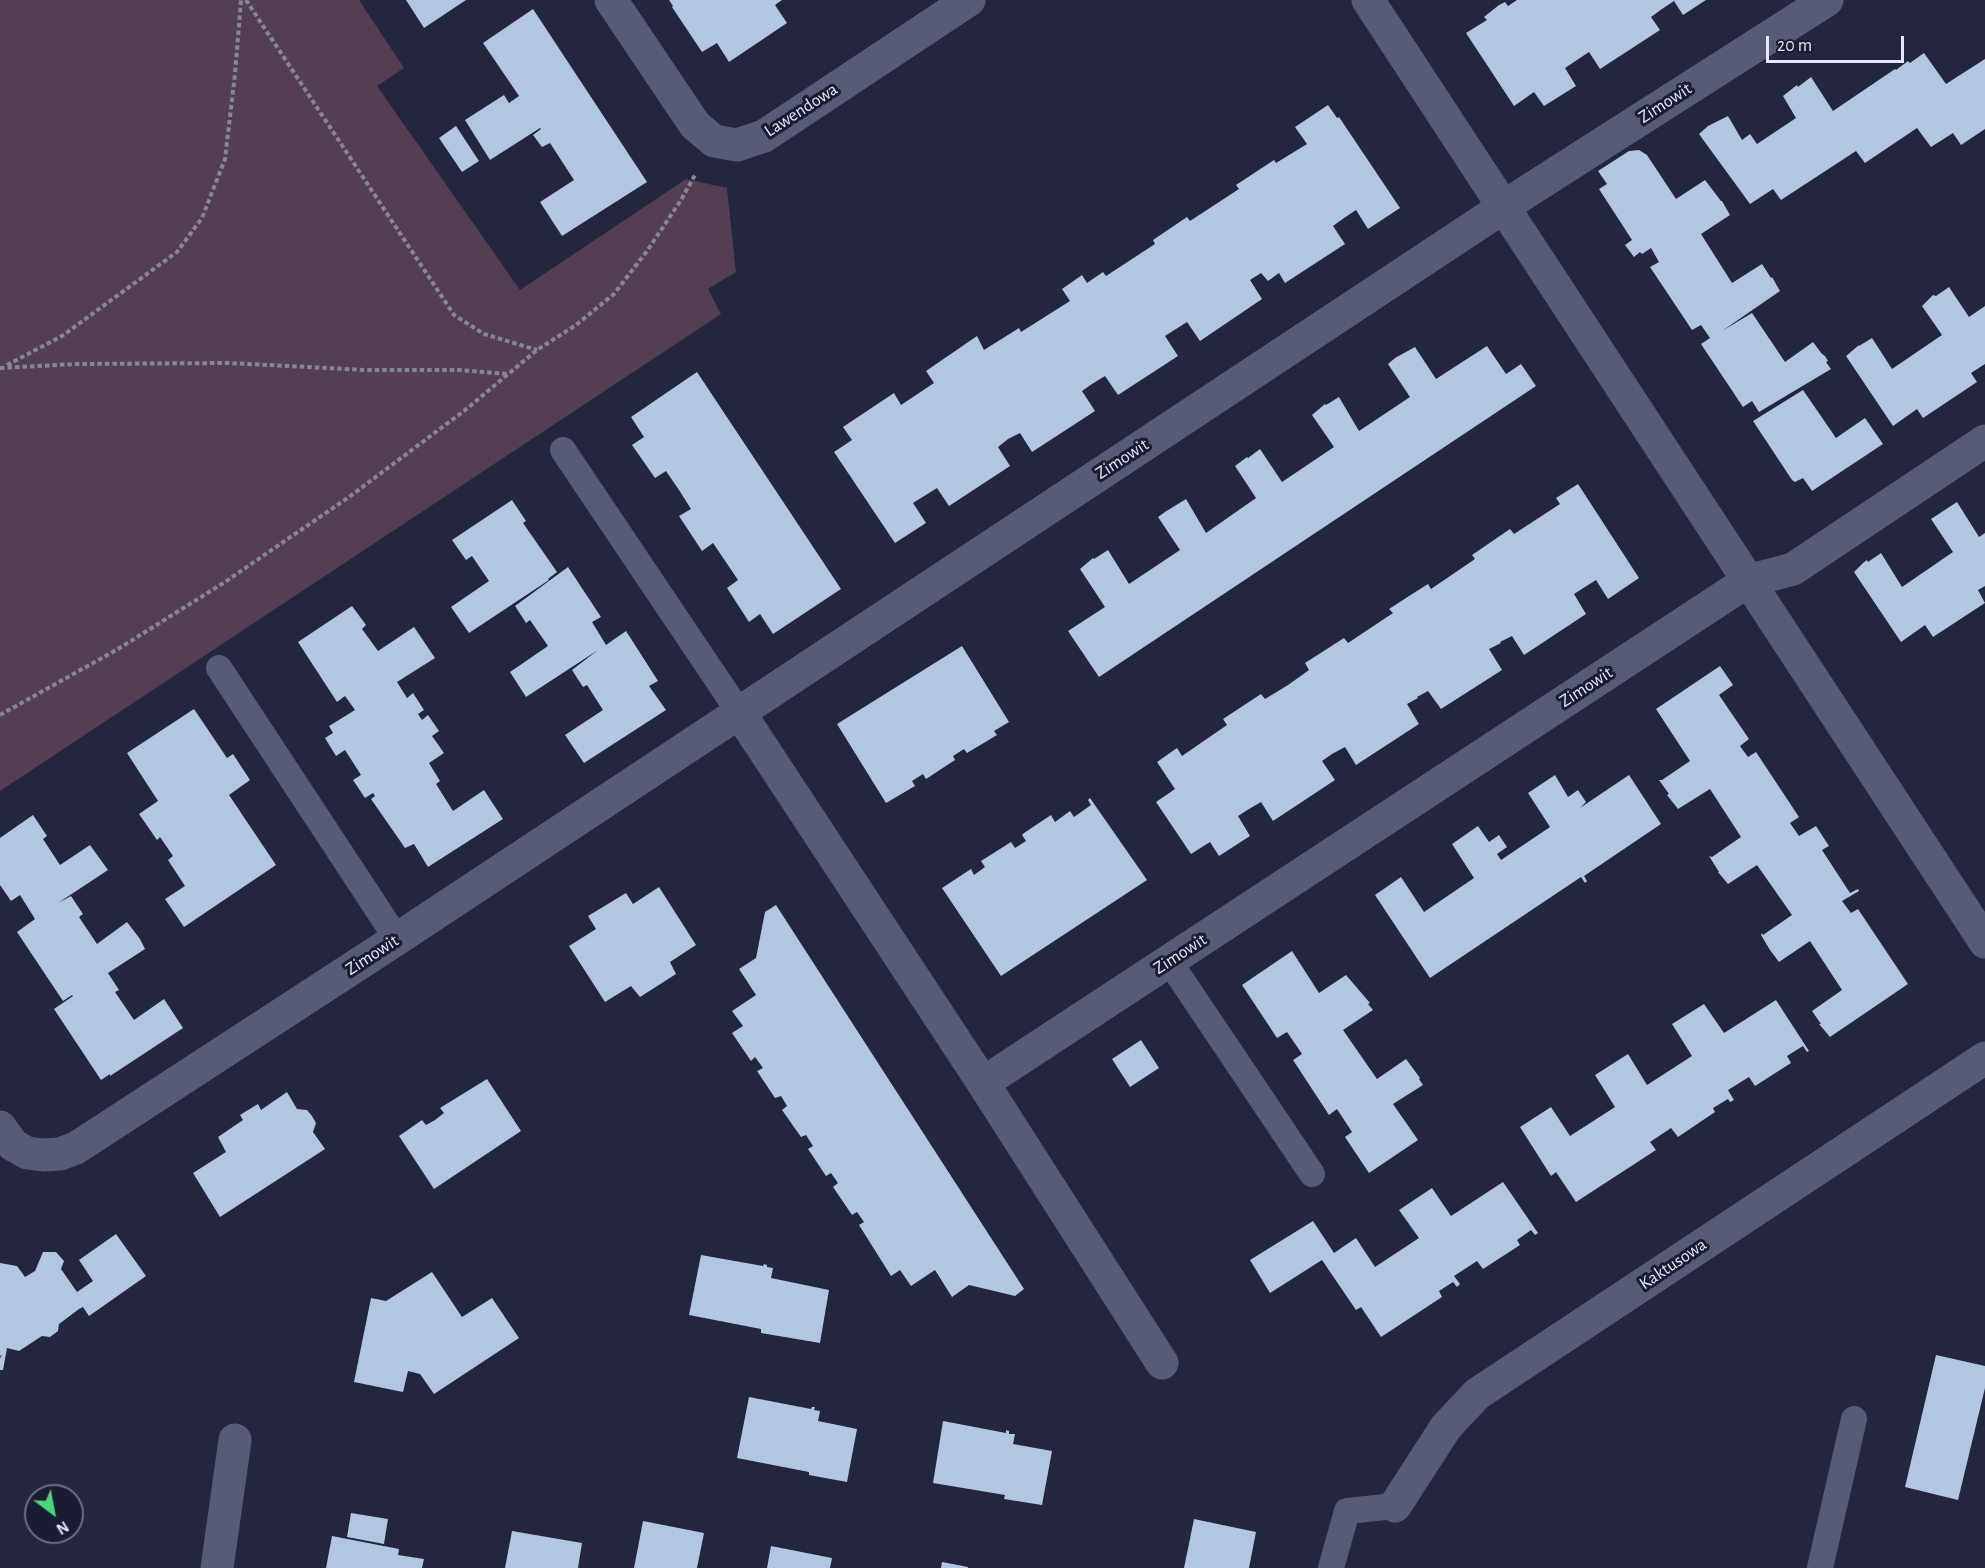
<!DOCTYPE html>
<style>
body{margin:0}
#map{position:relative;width:1985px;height:1568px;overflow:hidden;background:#23263c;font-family:"Alegreya Sans",sans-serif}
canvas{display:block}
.north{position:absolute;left:24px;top:1484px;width:60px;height:60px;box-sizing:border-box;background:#1a1c32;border:2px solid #6b6e81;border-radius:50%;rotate:148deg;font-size:16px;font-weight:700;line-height:24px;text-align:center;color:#e5e8f7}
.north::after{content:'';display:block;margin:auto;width:21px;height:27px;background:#4bd677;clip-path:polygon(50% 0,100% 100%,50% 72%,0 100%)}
.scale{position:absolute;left:1766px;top:36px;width:138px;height:27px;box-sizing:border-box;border:3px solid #e5e8f7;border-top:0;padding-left:8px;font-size:18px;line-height:21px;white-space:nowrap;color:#e5e8f7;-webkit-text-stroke:4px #1a1c32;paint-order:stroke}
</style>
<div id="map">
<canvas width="1985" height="1568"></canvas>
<div class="north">N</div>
<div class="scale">20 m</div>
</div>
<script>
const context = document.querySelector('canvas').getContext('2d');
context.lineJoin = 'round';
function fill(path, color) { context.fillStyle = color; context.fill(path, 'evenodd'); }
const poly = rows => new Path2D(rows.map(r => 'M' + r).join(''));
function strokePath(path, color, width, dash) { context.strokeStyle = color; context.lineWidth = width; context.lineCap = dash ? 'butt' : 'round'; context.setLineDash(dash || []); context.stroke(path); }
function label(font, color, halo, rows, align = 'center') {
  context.font = font + ' "Alegreya Sans",sans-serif'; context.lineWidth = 6; context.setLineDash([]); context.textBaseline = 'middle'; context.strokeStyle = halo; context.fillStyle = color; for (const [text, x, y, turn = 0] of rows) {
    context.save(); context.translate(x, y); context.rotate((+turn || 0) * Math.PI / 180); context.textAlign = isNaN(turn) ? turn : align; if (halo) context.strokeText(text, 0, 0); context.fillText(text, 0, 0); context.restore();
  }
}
fill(poly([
 [0,0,359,0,404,68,377,86,520,290,686,179,727,188,736,272,708,289,721,314,0,791]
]), '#543e52');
fill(poly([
 [406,0,466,0,424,28],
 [669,0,782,0,775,5,787,23,729,62,717,43,702,52,672,7,673,6],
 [1517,0,1706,0,1683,15,1674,1,1662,9,1651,17,1660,30,1600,69,1589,52,1565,68,1576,86,1544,106,1534,92,1514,106,1466,33,1487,20,1484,17,1499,5,1505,2,1508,6],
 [533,9,647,182,562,236,540,202,574,180,550,143,542,147,533,135,541,129,540,128,490,160,465,120,504,95,509,103,519,96,483,43],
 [1924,53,1946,84,1985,59,1985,129,1961,145,1953,133,1931,147,1917,128,1865,163,1856,151,1781,200,1773,189,1750,204,1699,134,1708,126,1728,116,1742,140,1750,134,1757,144,1796,118,1783,96,1797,85,1798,87,1811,77,1833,111,1895,69,1896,70,1908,61,1910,63],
 [1328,105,1337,118,1339,117,1400,208,1368,229,1356,210,1344,218,1333,226,1345,244,1285,283,1279,273,1268,281,1261,273,1250,280,1262,299,1200,341,1187,322,1165,336,1178,356,1118,395,1105,376,1092,384,1082,391,1095,411,1032,452,1020,433,1008,439,998,447,1010,466,949,506,937,488,913,503,926,523,895,543,834,452,852,440,843,427,894,393,901,405,934,383,926,371,977,336,984,350,1019,328,1021,332,1070,301,1062,289,1082,275,1087,283,1103,272,1106,276,1155,244,1153,240,1187,217,1190,221,1239,189,1236,185,1274,160,1276,163,1307,144,1295,127],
 [456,126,479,161,462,172,439,138],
 [1639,150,1647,155,1676,199,1705,180,1721,201,1722,201,1730,215,1701,234,1732,283,1762,264,1771,278,1772,277,1780,291,1722,331,1752,313,1785,362,1813,342,1822,354,1825,356,1828,361,1826,362,1831,369,1759,412,1752,401,1743,407,1701,344,1710,338,1701,325,1692,330,1650,267,1659,262,1651,248,1642,254,1640,252,1634,257,1625,245,1632,240,1599,189,1607,184,1598,171,1629,151],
 [1949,287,1969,317,1985,306,1985,364,1971,373,1977,382,1923,418,1917,409,1893,426,1846,356,1859,345,1859,346,1872,338,1892,369,1942,335,1922,306,1933,295,1936,296],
 [1487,346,1506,374,1521,364,1536,386,1099,677,1068,631,1105,607,1080,569,1093,558,1094,559,1108,550,1129,584,1180,550,1158,517,1165,512,1186,499,1206,533,1256,498,1235,466,1247,457,1248,458,1260,449,1282,482,1334,447,1312,415,1325,404,1326,405,1339,397,1359,431,1410,397,1388,364,1395,358,1415,347,1436,379],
 [697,372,841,589,773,634,760,614,749,622,727,588,738,580,713,543,702,551,679,516,691,509,679,490,666,471,655,478,632,445,644,437,631,417],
 [1803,390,1836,438,1865,418,1883,444,1812,491,1803,478,1795,482,1792,480,1753,421],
 [1578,484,1639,578,1608,599,1596,580,1574,594,1586,614,1524,655,1512,636,1500,642,1501,643,1489,649,1502,670,1441,709,1428,691,1417,697,1418,698,1407,704,1419,724,1356,765,1345,747,1332,754,1322,761,1335,780,1273,821,1261,802,1249,809,1238,816,1250,836,1219,856,1210,842,1191,854,1156,802,1175,789,1157,762,1177,748,1182,756,1227,725,1223,719,1261,694,1265,699,1288,685,1309,670,1305,663,1344,638,1348,643,1393,613,1389,609,1409,596,1428,584,1431,589,1475,559,1472,555,1510,529,1514,534,1560,504,1556,498],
 [512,500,526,521,523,523,557,572,548,579,549,580,469,633,451,607,489,581,472,556,466,560,452,540],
 [1957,502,1979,537,1985,533,1985,586,1978,590,1985,603,1933,637,1925,625,1901,642,1854,572,1863,563,1867,560,1868,562,1881,553,1902,587,1953,552,1931,519],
 [568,567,601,617,592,622,606,645,626,631,658,681,649,686,666,710,584,763,565,735,603,710,587,685,583,687,572,670,598,650,526,697,510,672,548,646,530,620,526,623,515,606],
 [352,606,366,625,362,629,378,651,414,627,435,658,397,682,407,698,413,693,424,710,418,714,422,720,428,715,439,731,432,736,444,753,429,763,440,781,436,784,453,811,484,790,503,819,428,867,414,844,405,848,371,799,375,796,373,793,365,798,353,780,361,775,345,750,336,756,325,738,333,733,329,726,355,710,345,696,337,702,298,642],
 [962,646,1009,722,994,731,997,735,967,753,964,749,953,756,955,760,926,779,923,774,912,781,915,786,886,803,837,724],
 [1720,666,1733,685,1719,695,1749,739,1740,746,1748,757,1756,752,1799,817,1790,823,1799,836,1816,826,1829,846,1822,850,1850,893,1858,889,1859,891,1842,901,1851,913,1858,909,1908,984,1830,1037,1819,1024,1821,1024,1812,1011,1842,990,1810,941,1779,962,1770,950,1761,935,1762,933,1763,935,1792,915,1757,865,1728,884,1718,872,1719,872,1709,856,1712,857,1741,837,1710,789,1678,809,1667,795,1669,794,1659,780,1662,780,1690,761,1656,709],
 [194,709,227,758,233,754,250,780,229,795,276,865,184,927,165,899,185,886,168,860,173,856,160,837,157,840,139,814,158,801,127,753],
 [1555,775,1568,797,1578,790,1586,802,1580,808,1629,775,1661,824,1584,876,1587,881,1585,883,1581,877,1430,978,1375,895,1401,877,1424,912,1474,878,1452,844,1478,826,1489,842,1499,835,1507,847,1497,854,1501,860,1550,827,1528,793],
 [1090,798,1147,880,1001,976,942,888,971,869,974,875,985,867,981,861,1011,842,1015,848,1026,841,1022,835,1024,833,1051,815,1055,822,1070,811,1074,817,1091,805,1088,800],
 [33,815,47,836,43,839,60,865,90,845,108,870,58,903,71,896,83,914,79,917,97,944,127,922,140,939,145,949,108,973,119,990,115,992,134,1020,164,999,183,1028,110,1076,110,1074,101,1080,54,1009,73,996,72,995,63,1001,17,932,35,919,20,895,11,901,0,885,0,838],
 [659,887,696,945,670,962,676,974,640,997,631,986,605,1002,569,946,596,929,588,916,626,893,633,904],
 [776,905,1024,1289,1015,1296,969,1285,952,1297,935,1270,911,1286,900,1270,891,1276,859,1225,864,1222,857,1212,852,1215,850,1212,833,1187,838,1183,831,1173,826,1176,808,1149,813,1146,806,1135,801,1137,782,1110,787,1106,781,1096,775,1098,757,1071,763,1068,755,1057,751,1061,732,1033,743,1026,732,1011,756,995,739,969,756,958,765,912],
 [1292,951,1319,993,1346,975,1370,1003,1368,1004,1373,1010,1343,1030,1377,1079,1406,1059,1420,1078,1419,1079,1423,1085,1393,1104,1418,1140,1369,1173,1345,1137,1352,1132,1337,1109,1329,1115,1293,1060,1302,1054,1287,1032,1277,1038,1242,985],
 [1776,1000,1809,1051,1807,1052,1803,1046,1787,1056,1791,1063,1755,1086,1749,1077,1728,1090,1734,1100,1730,1102,1728,1099,1713,1108,1715,1112,1678,1137,1671,1128,1650,1142,1656,1150,1576,1202,1556,1172,1551,1176,1520,1127,1551,1107,1570,1136,1615,1107,1595,1075,1628,1054,1647,1085,1692,1056,1672,1024,1704,1004,1724,1033],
 [1141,1040,1159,1068,1130,1087,1112,1059],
 [487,1079,521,1131,434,1189,399,1136,422,1120,426,1125,435,1120,444,1113,440,1108],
 [287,1092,297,1109,307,1110,312,1116,316,1123,313,1132,325,1149,220,1217,193,1173,226,1152,218,1137,243,1120,240,1115,258,1104,261,1110],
 [1503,1182,1538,1233,1535,1235,1531,1230,1517,1240,1520,1245,1483,1269,1477,1261,1454,1276,1460,1284,1457,1287,1453,1282,1439,1291,1442,1297,1381,1337,1361,1307,1356,1310,1322,1260,1270,1293,1250,1260,1313,1221,1334,1253,1356,1238,1375,1267,1419,1238,1399,1210,1432,1188,1451,1216],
 [116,1234,146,1276,89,1316,83,1307,79,1309,59,1324,58,1331,50,1337,42,1336,19,1351,7,1348,3,1370,0,1370,0,1358,2,1355,0,1356,0,1263,17,1266,25,1277,35,1271,43,1252,56,1252,64,1261,61,1269,77,1292,93,1281,79,1260],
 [701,1255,763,1266,764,1264,767,1265,767,1267,773,1268,771,1278,829,1290,820,1343,761,1333,761,1329,689,1315],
 [432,1272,462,1317,492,1298,519,1338,434,1394,420,1374,408,1371,403,1392,354,1382,371,1298,386,1301],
 [1936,1355,1985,1366,1985,1388,1958,1500,1905,1487],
 [749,1397,811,1409,812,1407,815,1407,814,1410,820,1411,818,1421,857,1429,847,1482,809,1475,809,1472,737,1458],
 [943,1421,1006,1433,1006,1430,1009,1431,1009,1434,1015,1434,1013,1444,1052,1451,1042,1505,1004,1499,1005,1495,933,1483],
 [351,1513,388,1519,384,1544,347,1537],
 [1194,1519,1256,1532,1249,1568,1184,1568],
 [643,1521,704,1533,697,1568,634,1568],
 [512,1531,582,1543,578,1568,505,1568],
 [332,1536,399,1549,398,1555,424,1559,422,1568,326,1568],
 [771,1546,832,1558,830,1568,767,1568],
 [942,1562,968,1567,968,1568,941,1568]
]), '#b2c6df');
strokePath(poly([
 [246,0,454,315,484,334,537,350],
 [7,365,62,336,177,252,202,218,225,159,235,74,241,0],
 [0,368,76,364,229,363,366,370,460,370,508,374],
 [0,715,118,649,225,582,349,497,464,411,537,350,576,325,614,294,647,251,681,200,695,175]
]), '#848799', 4, [4.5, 3]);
strokePath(poly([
 [563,450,739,712],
 [219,668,397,939],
 [1169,961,1312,1174],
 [1331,1568,1347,1511,1395,1506],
 [1820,1568,1854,1419]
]), '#575b75', 26);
strokePath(poly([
 [611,0,695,125,714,141,737,145,764,136,969,0],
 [1368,0,1985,942],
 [739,712,983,1083,1162,1363],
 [983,1083,1748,581,1793,569,1985,441],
 [0,1127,13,1145,27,1153,43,1155,60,1154,76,1148,397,939,1528,191,1827,0],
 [1395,1506,1446,1427,1477,1394,1985,1058],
 [217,1568,235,1440]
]), '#575b75', 33);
label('18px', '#e5e8f7', '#1a1c32', [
 ["Zimowit",1665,103,-33],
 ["Lawendowa",801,110,-33],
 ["Zimowit",1122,459,-33],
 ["Zimowit",1586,687,-33],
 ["Zimowit",1180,954,-33],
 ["Zimowit",372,955,-33],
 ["Kaktusowa",1673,1264,-34]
]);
</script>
